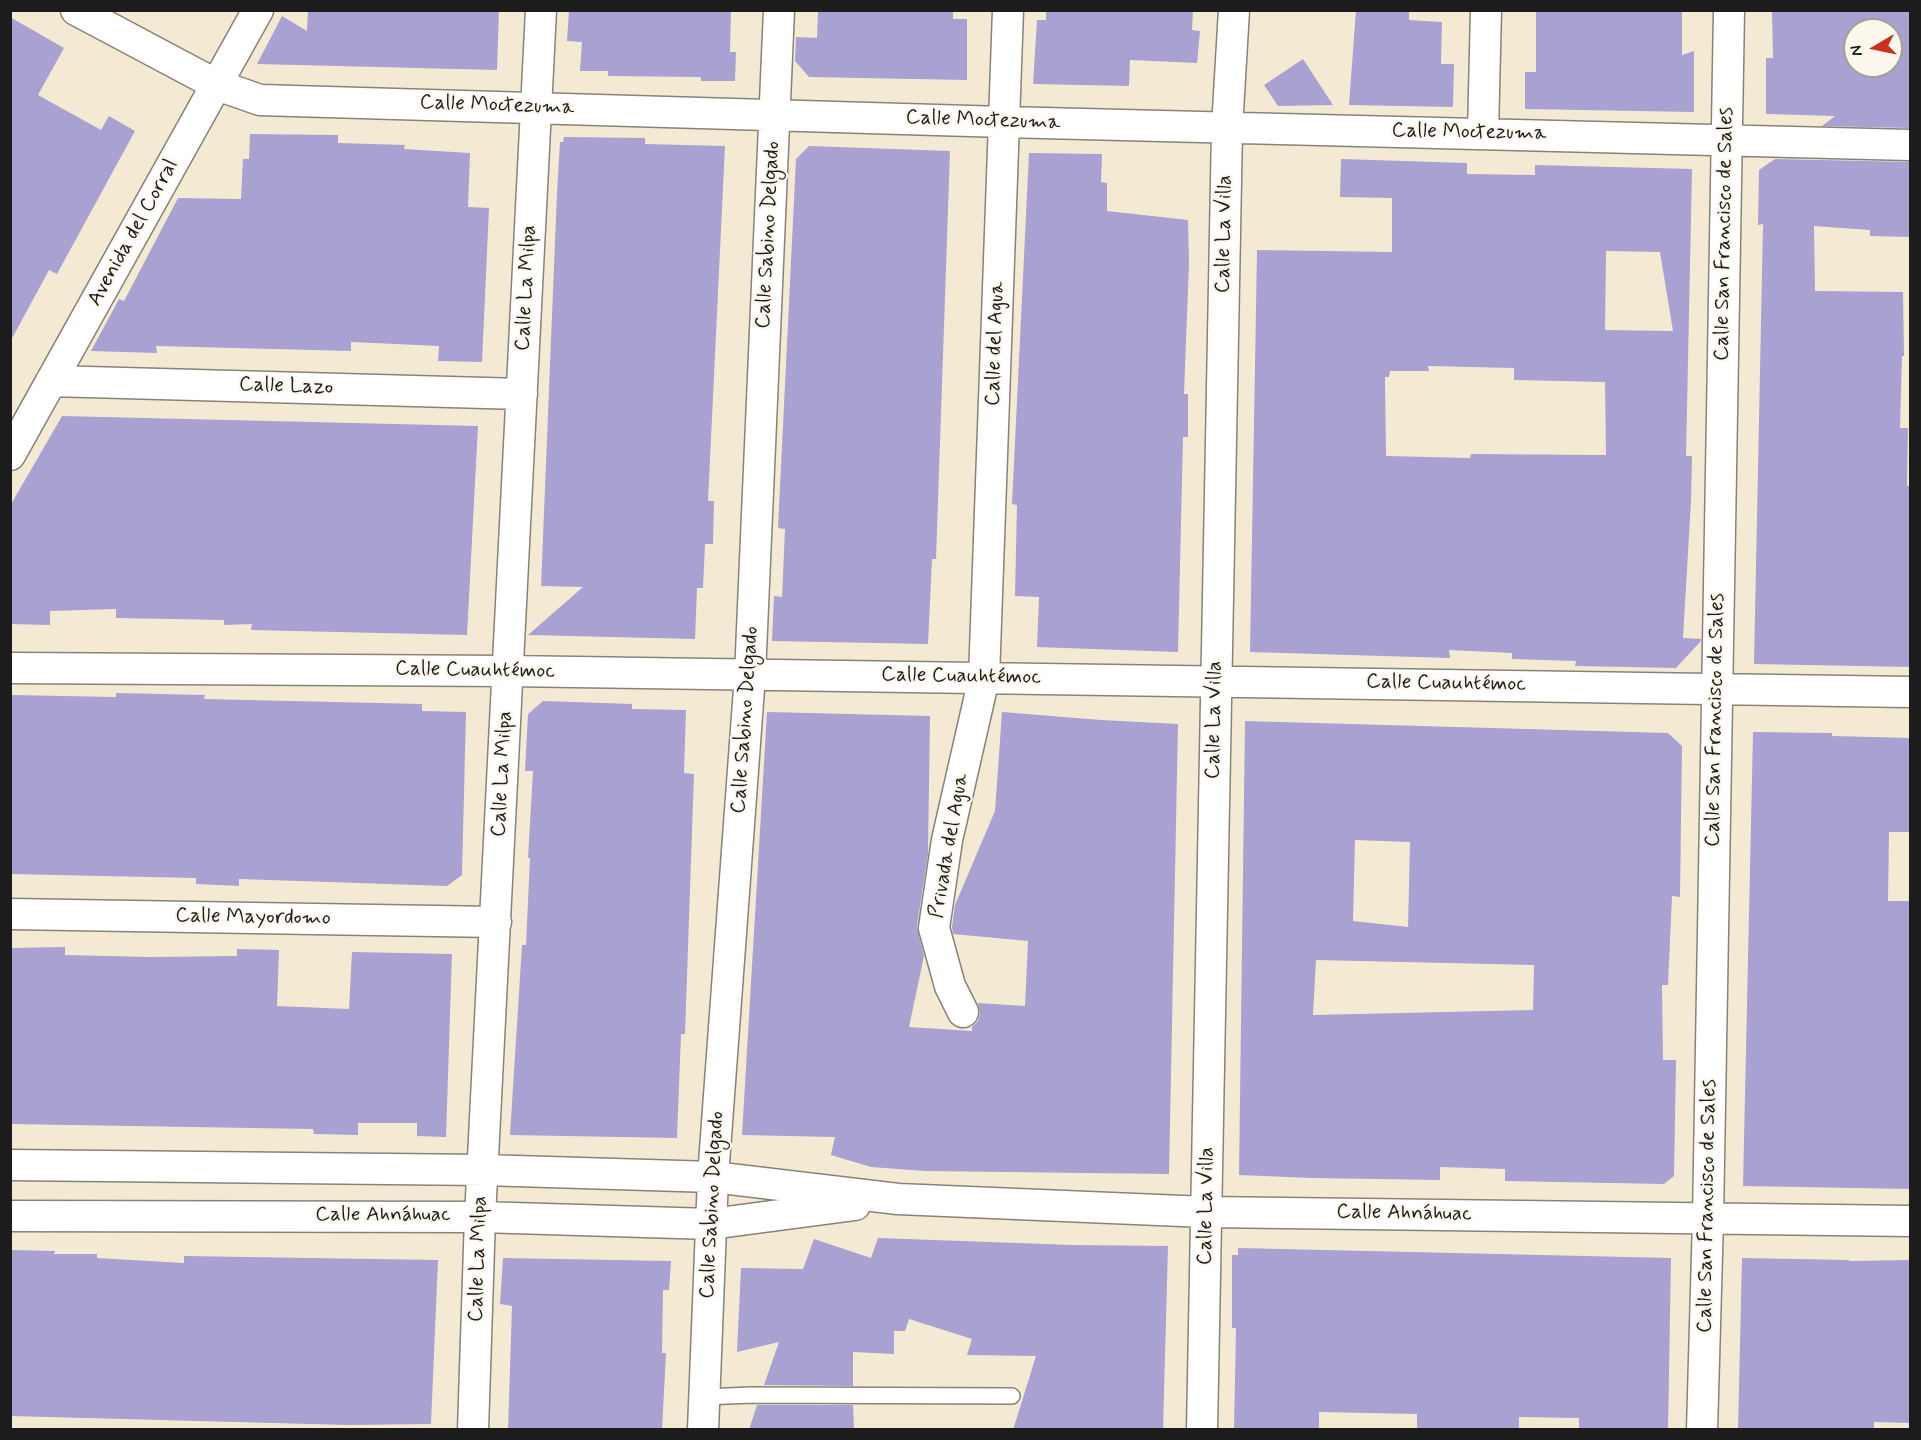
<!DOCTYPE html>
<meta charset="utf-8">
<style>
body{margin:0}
#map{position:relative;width:1921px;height:1440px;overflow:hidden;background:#f4ead3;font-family:Mynerve,sans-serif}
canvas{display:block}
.frame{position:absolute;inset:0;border:12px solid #1c1c1c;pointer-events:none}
.north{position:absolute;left:1843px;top:18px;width:60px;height:60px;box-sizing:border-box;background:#fbf7ec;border:2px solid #a29f99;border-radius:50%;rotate:261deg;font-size:16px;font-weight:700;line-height:24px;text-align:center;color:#1c1c1c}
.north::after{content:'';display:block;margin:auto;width:21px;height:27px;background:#c8321e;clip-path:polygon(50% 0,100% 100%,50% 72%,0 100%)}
</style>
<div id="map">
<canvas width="1921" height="1440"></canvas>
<div class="frame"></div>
<div class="north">N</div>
</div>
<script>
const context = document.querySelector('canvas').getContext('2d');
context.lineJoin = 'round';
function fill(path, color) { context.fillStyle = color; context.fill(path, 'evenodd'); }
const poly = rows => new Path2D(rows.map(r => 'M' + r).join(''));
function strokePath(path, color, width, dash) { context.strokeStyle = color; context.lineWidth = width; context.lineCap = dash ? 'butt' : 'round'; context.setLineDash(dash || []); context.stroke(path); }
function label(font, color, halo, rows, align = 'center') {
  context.font = font + ' Mynerve,sans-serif'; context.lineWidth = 4.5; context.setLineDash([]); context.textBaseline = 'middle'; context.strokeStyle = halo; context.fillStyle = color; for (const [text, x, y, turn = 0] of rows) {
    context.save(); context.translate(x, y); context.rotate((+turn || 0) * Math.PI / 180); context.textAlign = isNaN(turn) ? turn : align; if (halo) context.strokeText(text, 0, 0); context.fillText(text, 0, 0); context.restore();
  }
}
fill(poly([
 [308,10,499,10,497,70,257,64,282,16,307,31],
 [569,10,731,10,730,52,736,52,735,81,701,81,701,77,608,76,608,71,580,71,582,42,567,41],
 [818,10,953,10,953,19,967,19,967,80,809,77,795,61,796,37,817,38],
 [1046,10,1193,10,1192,30,1200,31,1197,63,1130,60,1129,86,1033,84,1037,20,1046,20],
 [1356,10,1409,10,1409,20,1442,22,1441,64,1454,64,1453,107,1349,105],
 [1536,10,1682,10,1682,55,1694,51,1694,112,1525,109,1525,72,1536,72],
 [1772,10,1911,10,1911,128,1822,126,1835,116,1766,114,1766,58,1773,58],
 [1855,30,1891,30,1891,66,1855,66],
 [10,17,64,48,38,95,101,130,109,116,135,131,57,274,49,270,10,342],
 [1303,59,1333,105,1278,106,1264,85],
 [250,134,338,135,338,143,405,145,404,149,470,153,468,207,489,208,482,362,438,361,439,346,351,342,351,351,156,346,157,353,91,351,119,299,124,301,178,198,241,199,243,159,249,159],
 [564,137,645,138,645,144,725,146,708,501,714,501,713,544,705,544,703,588,697,588,695,639,528,635,583,587,541,586,557,193,560,142,563,142],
 [809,146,950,151,936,559,932,559,928,644,772,641,774,596,782,597,785,529,778,528,796,159],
 [1029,153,1102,154,1101,182,1107,183,1107,211,1188,220,1189,263,1184,394,1188,394,1188,437,1183,437,1178,652,1037,647,1039,597,1015,596,1017,505,1012,504],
 [1341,159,1467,163,1467,174,1535,175,1535,165,1692,169,1686,456,1692,456,1691,501,1683,638,1701,639,1701,641,1676,668,1575,666,1576,661,1512,659,1512,653,1449,650,1450,658,1250,652,1257,250,1392,252,1392,198,1340,197],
 [1606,251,1660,252,1673,331,1605,330],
 [1428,366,1514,368,1514,380,1605,382,1606,455,1471,454,1470,458,1386,456,1385,377,1389,377,1390,371,1429,371],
 [1775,159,1911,162,1911,237,1870,236,1870,230,1814,226,1815,291,1903,292,1904,356,1902,356,1900,428,1908,428,1907,486,1911,486,1911,667,1754,664,1763,224,1758,225,1759,170],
 [62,416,478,426,467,635,251,630,252,624,224,625,224,620,116,618,116,609,50,611,50,625,10,624,10,506],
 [116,693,205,695,204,699,422,704,422,711,466,712,462,875,447,886,239,879,239,886,196,884,196,878,10,874,10,695,116,697],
 [543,701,632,704,632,709,686,710,684,773,694,774,685,1034,681,1034,677,1138,510,1135,522,945,526,945,530,858,528,858,533,771,525,771,528,714],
 [767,712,930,716,928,854,917,926,924,956,909,1027,972,1031,972,1027,978,1021,980,1014,978,1003,1025,1006,1028,941,953,934,952,927,955,905,995,811,1002,712,1101,720,1178,724,1169,1174,925,1171,871,1167,831,1155,835,1137,742,1135],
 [1245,721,1668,733,1682,746,1680,897,1672,896,1668,985,1662,985,1663,1060,1676,1060,1674,1176,1664,1184,1505,1181,1505,1169,1440,1167,1440,1180,1312,1178,1239,1175],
 [1355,840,1410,842,1408,927,1353,921],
 [1316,960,1534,965,1533,1010,1313,1015],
 [1753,732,1832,733,1832,736,1911,738,1911,832,1889,832,1888,901,1911,901,1911,1189,1743,1186],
 [65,947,65,955,149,957,237,956,237,949,279,950,277,1006,349,1009,352,952,452,954,446,1137,417,1136,417,1123,358,1123,358,1135,314,1134,313,1129,10,1124,10,948],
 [878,1238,1073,1245,1168,1246,1163,1430,1013,1430,1036,1356,967,1355,972,1339,909,1319,905,1331,894,1331,894,1354,853,1352,853,1386,764,1385,779,1342,737,1352,741,1268,803,1269,814,1239,871,1258],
 [1238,1248,1671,1258,1668,1430,1579,1430,1579,1418,1519,1417,1519,1430,1417,1430,1417,1414,1319,1412,1319,1430,1234,1430,1236,1328,1232,1328,1232,1255,1238,1255],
 [11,1250,55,1251,54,1254,97,1254,97,1258,184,1263,184,1256,438,1260,431,1424,348,1425,10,1416],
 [503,1258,671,1261,669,1290,663,1290,662,1353,666,1353,662,1430,508,1430,512,1306,500,1304],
 [1742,1258,1849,1260,1849,1261,1911,1260,1911,1423,1874,1422,1874,1430,1738,1430],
 [757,1405,853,1405,854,1430,749,1430]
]), '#a8a1d2');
const lane = poly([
 [704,1397,751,1395,1012,1396]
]);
const street = poly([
 [76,10,217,85,260,100,1004,122,1910,145],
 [1483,133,1486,10],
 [51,381,522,394],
 [10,455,258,10],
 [10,668,508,671,1910,692],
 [10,914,496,922],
 [963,1012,950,986,934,928,947,840,984,678,1008,10],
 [10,1165,483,1170,713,1177,898,1199,1206,1212,1910,1221],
 [10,1216,480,1217,711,1224,855,1205],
 [473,1430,480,1217,541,10],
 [703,1430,713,1177,750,675,779,10],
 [1202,1430,1227,128,1234,10],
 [1702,1430,1708,1219,1729,10]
]);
strokePath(lane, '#888378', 18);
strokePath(street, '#888378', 33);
strokePath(lane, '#fff', 15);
strokePath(street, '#fff', 30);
label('21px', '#1c1c1c', '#fbf7ec', [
 ["Calle Moctezuma",497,106,2],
 ["Calle Moctezuma",983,121,2],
 ["Calle Moctezuma",1469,133,1],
 ["Avenida del Corral",134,233,-61],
 ["Calle La Villa",1225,234,-89],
 ["Calle San Francisco de Sales",1725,234,-89],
 ["Calle Sabino Delgado",769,235,-87],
 ["Calle La Milpa",527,288,-87],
 ["Calle del Agua",996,344,-88],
 ["Calle Lazo",286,387,2],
 ["Calle Cuauhtémoc",475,671,1],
 ["Calle Cuauhtémoc",961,677,1],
 ["Calle Cuauhtémoc",1446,684,1],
 ["Calle Sabino Delgado",746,720,-86],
 ["Calle La Villa",1215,720,-89],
 ["Calle San Francisco de Sales",1716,720,-89],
 ["Calle La Milpa",503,774,-87],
 ["Privada del Agua",950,846,-80],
 ["Calle Mayordomo",253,918,1],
 ["Calle Sabino Delgado",713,1205,-87],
 ["Calle La Villa",1207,1206,-89],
 ["Calle San Francisco de Sales",1708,1206,-89],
 ["Calle Ahnáhuac",1404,1214,1],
 ["Calle Ahnáhuac",383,1216],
 ["Calle La Milpa",479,1259,-88]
]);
</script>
